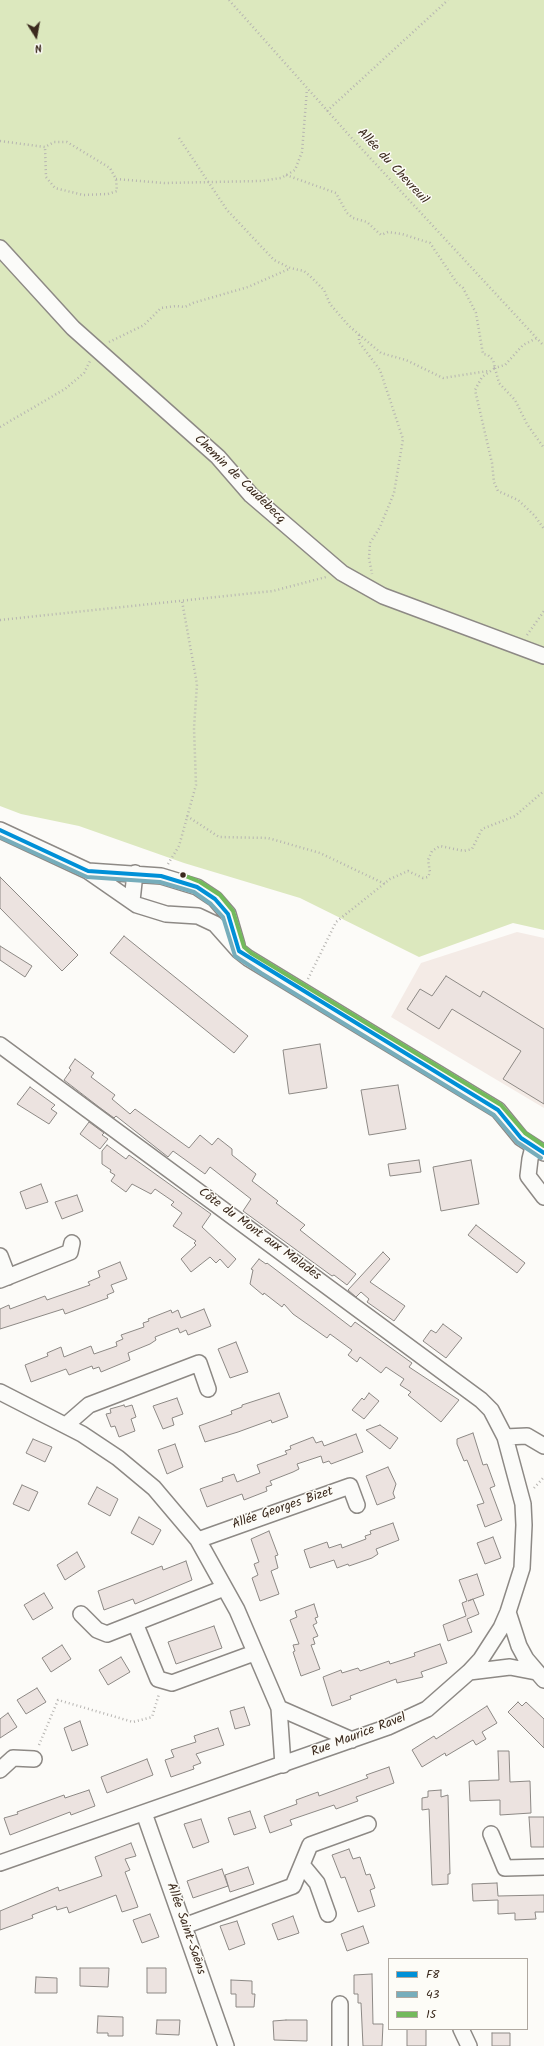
<!DOCTYPE html>
<meta charset="utf-8">
<style>
body{margin:0}
#map{position:relative;width:544px;height:2046px;overflow:hidden;background:#fcfbf8;font-family:Kalam,sans-serif}
canvas{display:block}
.legend{position:absolute;left:388px;top:1958px;width:140px;height:72px;box-sizing:border-box;background:#fdfcf7;border:1px solid #afa8a0;margin:0;padding:5px 7px;list-style:none;font-size:12px;color:#3b2a1e}
.legend li{display:flex;align-items:center;gap:8px;height:20px}
.legend b{width:20px;border:1px solid #afa8a0}
.north{position:absolute;left:16px;top:16px;width:40px;height:40px;-webkit-text-stroke:3px #fdfcf7;paint-order:stroke;rotate:169deg;font-size:11px;font-weight:700;line-height:16px;text-align:center;color:#3b2a1e}
.north::after{content:'';display:block;margin:auto;width:14px;height:18px;background:#3b2a1e;clip-path:polygon(50% 0,100% 100%,50% 72%,0 100%)}
</style>
<div id="map">
<canvas width="544" height="2046"></canvas>
<ul class="legend">
<li><b style="height:5px;background:#0090d7"></b>F8</li>
<li><b style="height:5px;background:#76adbb"></b>43</li>
<li><b style="height:5px;background:#73ba5c"></b>15</li>
</ul>
<div class="north">N</div>
</div>
<script>
const context = document.querySelector('canvas').getContext('2d');
context.lineJoin = 'round';
function fill(path, color) { context.fillStyle = color; context.fill(path, 'evenodd'); }
const poly = rows => new Path2D(rows.map(r => 'M' + r).join(''));
function strokePath(path, color, width, dash) { context.strokeStyle = color; context.lineWidth = width; context.lineCap = dash ? 'butt' : 'round'; context.setLineDash(dash || []); context.stroke(path); }
function label(font, color, halo, rows, align = 'center') {
  context.font = font + ' Kalam,sans-serif'; context.lineWidth = 3; context.setLineDash([]); context.textBaseline = 'middle'; context.strokeStyle = halo; context.fillStyle = color; for (const [text, x, y, turn = 0] of rows) {
    context.save(); context.translate(x, y); context.rotate((+turn || 0) * Math.PI / 180); context.textAlign = isNaN(turn) ? turn : align; if (halo) context.strokeText(text, 0, 0); context.fillText(text, 0, 0); context.restore();
  }
}
fill(poly([
 [517,932,544,938,544,1108,391,1017,421,963]
]), '#f4ebe6');
fill(poly([
 [0,0,544,0,544,930,513,923,419,957,300,898,184,863,79,826,21,814,0,806]
]), '#dce8be');
const building = poly([
 [0,877,78,955,62,971,0,908,0,877],
 [124,936,248,1036,234,1053,110,953,124,936],
 [0,946,32,966,25,977,0,960,0,946],
 [446,976,480,997,483,991,544,1029,544,1104,503,1079,521,1051,452,1009,439,1029,407,1009,420,989,432,996,446,976],
 [320,1044,327,1088,289,1094,283,1050,320,1044],
 [75,1059,94,1073,91,1077,115,1095,112,1099,130,1114,135,1109,189,1148,200,1135,212,1145,218,1138,232,1149,232,1155,256,1174,252,1181,278,1201,276,1203,305,1225,300,1230,356,1274,347,1285,334,1275,332,1276,243,1211,251,1199,210,1167,205,1174,173,1151,168,1157,116,1116,114,1118,99,1107,64,1080,71,1070,69,1068,75,1059],
 [398,1085,406,1129,369,1135,361,1090,398,1085],
 [30,1087,55,1105,51,1109,57,1113,49,1124,17,1104,30,1087],
 [89,1122,104,1133,102,1135,108,1139,100,1149,80,1134,89,1122],
 [107,1145,126,1159,129,1155,211,1214,202,1227,236,1259,228,1268,220,1259,216,1263,210,1257,191,1272,181,1259,196,1245,194,1243,196,1241,173,1226,182,1213,171,1205,174,1202,155,1189,151,1194,132,1184,126,1192,111,1181,115,1175,110,1172,111,1170,102,1164,102,1151,107,1145],
 [419,1160,421,1172,390,1176,388,1164,419,1160],
 [471,1160,479,1204,441,1211,433,1167,471,1160],
 [41,1184,48,1202,26,1209,20,1192,41,1184],
 [77,1195,83,1211,62,1219,55,1202,77,1195],
 [476,1225,525,1263,517,1273,468,1235,476,1225],
 [383,1252,390,1259,370,1282,405,1306,394,1321,367,1302,369,1299,361,1292,356,1297,348,1290,383,1252],
 [259,1259,266,1264,267,1263,351,1327,355,1322,412,1363,409,1367,459,1400,441,1422,408,1395,411,1392,400,1385,404,1379,386,1367,381,1373,360,1357,357,1362,348,1355,352,1350,330,1334,327,1338,293,1314,284,1304,282,1307,264,1293,263,1295,250,1284,253,1270,251,1269,259,1259],
 [120,1262,127,1279,111,1285,114,1292,107,1295,108,1298,65,1314,63,1309,0,1329,0,1309,9,1305,10,1309,45,1296,47,1300,90,1285,88,1282,100,1277,98,1271,120,1262],
 [204,1309,211,1326,188,1335,186,1330,180,1333,178,1328,155,1337,156,1340,150,1344,128,1353,130,1360,101,1372,99,1367,93,1369,92,1366,69,1375,66,1369,31,1382,25,1365,48,1356,47,1353,61,1347,64,1357,91,1346,94,1354,117,1346,116,1342,123,1339,121,1335,144,1327,143,1323,149,1321,148,1319,171,1310,172,1313,178,1310,181,1318,204,1309],
 [443,1324,462,1338,446,1358,423,1341,431,1330,436,1333,443,1324],
 [236,1342,248,1372,230,1378,218,1349,236,1342],
 [279,1393,288,1417,272,1423,271,1420,238,1432,205,1442,199,1426,232,1414,231,1411,242,1407,242,1405,279,1393],
 [369,1393,379,1401,364,1419,352,1410,362,1398,364,1400,369,1393],
 [177,1398,183,1414,172,1418,174,1425,163,1429,153,1406,177,1398],
 [124,1405,125,1407,132,1405,136,1417,131,1419,135,1431,119,1437,115,1426,111,1427,106,1414,111,1413,110,1409,124,1405],
 [380,1425,398,1438,390,1449,366,1430,380,1425],
 [473,1433,483,1465,487,1464,495,1486,490,1488,502,1520,485,1527,477,1505,484,1503,467,1460,464,1461,457,1444,457,1439,473,1433],
 [356,1434,363,1452,331,1464,329,1461,323,1463,321,1456,297,1464,299,1469,293,1472,270,1481,272,1485,266,1487,267,1491,244,1500,242,1494,207,1507,200,1489,223,1481,222,1478,234,1474,237,1482,260,1473,257,1465,287,1454,285,1451,291,1449,290,1446,313,1437,316,1443,322,1441,324,1446,356,1434],
 [33,1439,52,1447,45,1462,26,1453,33,1439],
 [175,1444,183,1467,167,1474,158,1450,175,1444],
 [388,1467,396,1484,393,1493,395,1498,377,1505,366,1476,388,1467],
 [22,1485,38,1492,29,1511,13,1504,22,1485],
 [97,1487,118,1499,110,1516,88,1504,97,1487],
 [139,1517,161,1530,153,1545,131,1533,139,1517],
 [393,1523,399,1540,376,1549,378,1554,372,1558,349,1566,348,1564,337,1568,334,1560,310,1568,304,1550,327,1542,329,1548,341,1544,342,1548,366,1539,365,1536,371,1534,370,1531,393,1523],
 [269,1531,278,1555,275,1556,278,1568,271,1571,279,1594,260,1601,252,1578,258,1575,254,1564,259,1562,251,1539,269,1531],
 [493,1537,501,1558,485,1564,477,1543,493,1537],
 [77,1552,85,1567,65,1580,57,1565,77,1552],
 [186,1561,192,1580,135,1604,133,1599,104,1610,98,1591,162,1566,163,1570,186,1561],
 [477,1574,484,1595,468,1601,473,1599,479,1614,467,1619,472,1632,448,1641,443,1625,466,1616,462,1603,467,1601,459,1580,477,1574],
 [44,1593,53,1608,33,1620,24,1605,44,1593],
 [314,1604,318,1617,315,1618,317,1623,313,1625,318,1636,313,1638,315,1644,311,1645,320,1669,301,1676,293,1652,295,1651,293,1645,299,1644,290,1620,297,1617,295,1611,314,1604],
 [214,1626,222,1648,176,1664,168,1642,214,1626],
 [440,1644,447,1663,421,1672,423,1677,397,1683,396,1679,350,1696,351,1699,332,1706,323,1677,341,1670,342,1673,358,1668,360,1671,389,1661,390,1664,415,1656,414,1653,440,1644],
 [62,1645,71,1659,51,1672,42,1658,62,1645],
 [121,1657,130,1672,108,1685,99,1670,121,1657],
 [37,1688,46,1702,26,1714,17,1700,37,1688],
 [518,1702,522,1706,526,1702,544,1719,544,1748,508,1712,518,1702],
 [487,1706,497,1723,482,1732,486,1739,476,1745,473,1740,446,1756,445,1753,422,1767,412,1750,434,1736,436,1739,487,1706],
 [244,1707,250,1725,235,1729,230,1711,244,1707],
 [8,1713,17,1727,0,1738,0,1719,8,1713],
 [80,1721,88,1745,72,1751,64,1728,80,1721],
 [218,1728,224,1745,196,1754,201,1763,193,1766,194,1769,171,1777,165,1760,174,1757,171,1750,196,1742,194,1736,218,1728],
 [498,1751,509,1751,510,1782,530,1781,531,1813,500,1815,500,1800,470,1801,469,1781,499,1780,498,1751],
 [147,1759,153,1775,107,1793,101,1777,147,1759],
 [389,1767,394,1783,356,1797,358,1801,336,1809,334,1805,290,1820,292,1825,270,1833,264,1816,297,1804,296,1800,318,1792,319,1796,368,1778,366,1775,389,1767],
 [89,1790,95,1806,71,1815,70,1812,10,1835,4,1818,18,1814,17,1812,64,1795,65,1798,89,1790],
 [441,1790,441,1797,448,1795,450,1874,448,1874,448,1884,432,1885,429,1809,422,1810,422,1798,428,1797,428,1791,441,1790],
 [250,1811,256,1828,234,1835,228,1818,250,1811],
 [529,1817,544,1817,544,1847,531,1847,529,1817],
 [201,1819,209,1842,193,1848,184,1824,201,1819],
 [131,1843,136,1856,125,1859,130,1870,125,1872,138,1907,122,1912,116,1895,69,1913,67,1907,57,1910,56,1906,32,1915,33,1918,0,1930,0,1911,58,1887,59,1891,102,1876,95,1857,131,1843],
 [349,1849,353,1859,360,1857,366,1875,370,1874,375,1888,370,1890,375,1906,358,1912,345,1877,341,1878,332,1855,349,1849],
 [248,1867,254,1884,230,1892,225,1875,248,1867],
 [222,1869,228,1886,193,1898,187,1881,222,1869],
 [497,1883,498,1896,544,1895,544,1912,535,1912,536,1919,515,1920,515,1913,498,1914,498,1900,473,1901,472,1884,497,1883],
 [150,1914,159,1937,142,1943,133,1920,150,1914],
 [293,1916,299,1933,278,1940,272,1924,293,1916],
 [237,1921,245,1944,229,1950,220,1926,237,1921],
 [363,1926,369,1943,347,1951,341,1934,363,1926],
 [80,1968,109,1968,108,1987,80,1986,80,1968],
 [147,1968,166,1968,166,1993,147,1993,147,1968],
 [372,1974,373,2024,383,2024,382,2046,363,2046,361,2003,358,2003,358,1994,354,1994,354,1975,372,1974],
 [36,1977,57,1978,57,1993,35,1993,36,1977],
 [231,1980,252,1981,252,1994,255,1994,254,2007,236,2007,236,1994,231,1994,231,1980],
 [98,2016,123,2017,123,2036,108,2036,108,2033,97,2033,98,2016],
 [157,2020,180,2020,179,2035,156,2034,157,2020],
 [286,2020,307,2020,307,2041,274,2040,273,2021,286,2020],
 [407,2029,426,2029,426,2046,407,2046,407,2029],
 [492,2033,510,2033,510,2046,492,2046,492,2033]
]);
fill(building, '#ece3e0');
strokePath(building, '#8d8985', 1);
const minor = poly([
 [0,248,73,328,218,457,251,495,342,573,383,596,544,656],
 [0,830,88,871,137,905,166,914,198,916,215,924,239,951,248,958,498,1110,521,1138,544,1153],
 [88,871,161,876,197,887,215,899,228,914,237,945],
 [132,901,135,873],
 [0,1045,481,1400,491,1410,505,1437,523,1504,524,1525,522,1568,508,1612,501,1628,481,1659,469,1672,427,1709,388,1727,0,1863],
 [533,1147,530,1159,528,1176,544,1197],
 [0,1256,8,1277],
 [0,1280,70,1252,72,1243],
 [0,1392,82,1434,118,1458,154,1488,198,1540,237,1610,279,1708,283,1765],
 [66,1425,89,1405,199,1363,208,1389],
 [505,1437,527,1436,544,1446],
 [198,1540,350,1486,357,1505],
 [508,1612,519,1646,526,1659,544,1680],
 [81,1614,97,1630,107,1634,224,1588],
 [135,1623,158,1679,172,1683,254,1653],
 [469,1672,510,1667,536,1672],
 [279,1708,352,1740],
 [0,1770,13,1758,34,1759],
 [144,1813,226,2046],
 [491,1834,505,1868,544,1867],
 [303,1866,317,1883,328,1914],
 [184,1926,293,1886,310,1845,368,1824],
 [461,2029,469,2046],
 [340,2046,340,2004]
]);
strokePath(minor, '#8d8985', 18);
strokePath(poly([
 [229,0,348,134,544,346],
 [327,111,448,0],
 [179,138,227,210,274,260,290,268,304,271,311,277,324,290,330,304,349,326,381,353,406,360,443,378,488,371],
 [0,141,45,147,54,142,67,142,110,168,116,179,117,191,108,194,83,195,55,188,46,177,45,147],
 [286,175,336,193,347,213,353,218,367,222,381,235,388,232,402,234,430,243,457,283,463,288,476,313,483,354,488,355,493,360,495,368,482,377,475,390,492,463,494,482,498,491,518,500,535,516,544,529],
 [116,179,164,183,260,181,281,178,295,170,302,152,307,89],
 [359,335,359,342,380,370,403,439,394,493,380,527,370,543,369,558,372,574],
 [109,342,144,325,161,308,176,306,185,307,193,303,248,287,289,269],
 [494,368,505,365,523,345,537,338],
 [495,368,499,383,515,400,527,424,544,448],
 [0,427,65,389,84,373,90,361],
 [0,620,273,591,326,577],
 [527,635,544,611],
 [187,816,219,837,268,838,320,853,385,884],
 [168,864,179,846,196,785,194,728,197,684,182,601],
 [308,979,336,922,390,879,408,871,423,878,428,877,430,872,428,860,432,851,440,846,464,851,472,849,482,829,515,816,544,791],
 [534,1488,544,1477],
 [39,1745,58,1700,133,1722,152,1717,159,1694]
]), '#b6b4b1', 2.5, [1, 3]);
strokePath(minor, '#fbfbf9', 15);
strokePath(poly([
 [0,830,88,871,161,876,197,887,215,899,228,914,239,951,498,1110,521,1138,544,1153]
]), '#0090d7', 4);
strokePath(poly([
 [0,837,87,877,160,882,194,892,211,904,223,917,235,956,261,973,494,1115,517,1142,541,1158]
]), '#76adbb', 4);
strokePath(poly([
 [183,875,200,882,220,895,233,911,244,947,251,953,501,1105,525,1133,544,1146]
]), '#73ba5c', 4);
for (const [x, y, r, color] of [
 [183,875,3.5,"#3b2a1e"]
]) { const dot = new Path2D(); dot.arc(x, y, r, 0, 2 * Math.PI); context.fillStyle = color; context.fill(dot); strokePath(dot, '#fdfcf7', 1.5); }
label('13px', '#3b2a1e', '#fdfcf7', [
 ["Allée du Chevreuil",392,167,47],
 ["Chemin de Caudebecq",239,480,44],
 ["Côte du Mont aux Malades",259,1235,36],
 ["Allée Georges Bizet",283,1509,-19],
 ["Rue Maurice Ravel",359,1736,-21],
 ["Allée Saint-Saëns",185,1929,71]
]);
</script>
